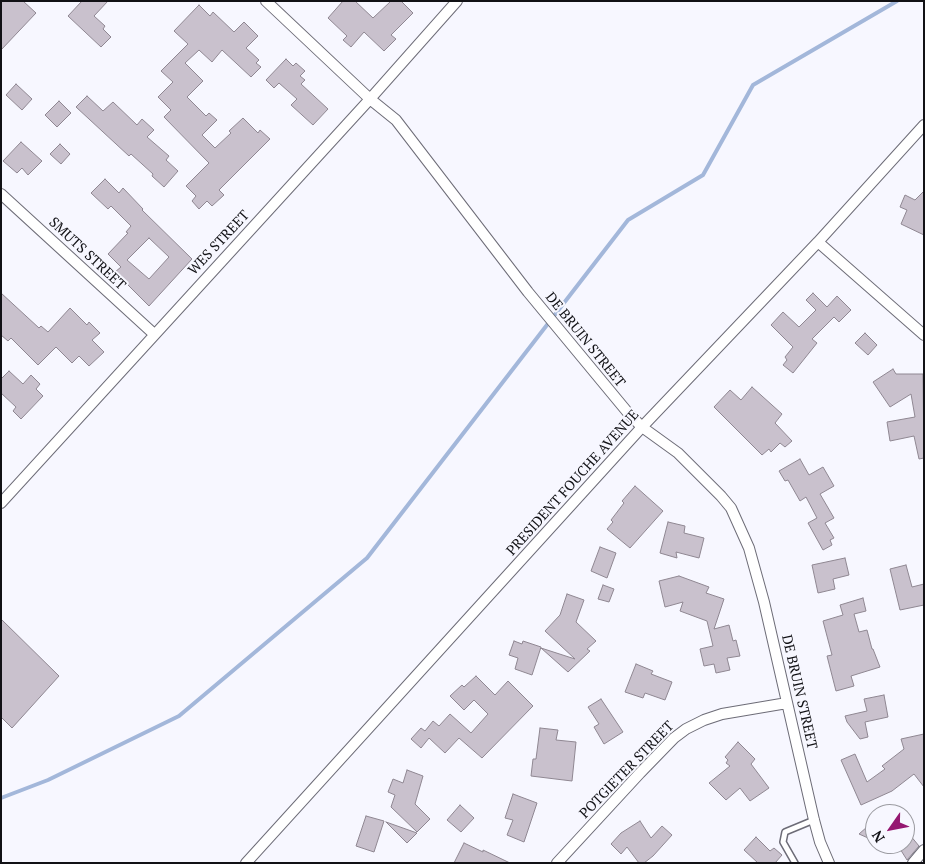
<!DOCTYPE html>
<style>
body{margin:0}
#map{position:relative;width:925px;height:864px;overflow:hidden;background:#f7f7ff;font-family:"PT Serif",serif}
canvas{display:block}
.frame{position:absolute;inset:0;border:2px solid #111115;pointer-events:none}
.north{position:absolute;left:865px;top:804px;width:50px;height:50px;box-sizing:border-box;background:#f7f7ff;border:1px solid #9b9ba1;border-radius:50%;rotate:237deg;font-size:14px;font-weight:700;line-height:20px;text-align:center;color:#111115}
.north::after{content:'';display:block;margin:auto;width:18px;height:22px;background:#951771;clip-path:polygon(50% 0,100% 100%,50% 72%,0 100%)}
</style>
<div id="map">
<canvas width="925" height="864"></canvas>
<div class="frame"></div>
<div class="north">N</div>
</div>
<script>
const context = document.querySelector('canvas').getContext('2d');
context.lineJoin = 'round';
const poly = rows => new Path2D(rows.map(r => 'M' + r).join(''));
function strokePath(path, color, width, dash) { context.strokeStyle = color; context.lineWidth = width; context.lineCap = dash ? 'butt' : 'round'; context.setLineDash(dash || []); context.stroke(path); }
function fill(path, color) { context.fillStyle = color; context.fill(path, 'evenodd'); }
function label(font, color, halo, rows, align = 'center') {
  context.font = font + ' "PT Serif",serif'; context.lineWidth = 4; context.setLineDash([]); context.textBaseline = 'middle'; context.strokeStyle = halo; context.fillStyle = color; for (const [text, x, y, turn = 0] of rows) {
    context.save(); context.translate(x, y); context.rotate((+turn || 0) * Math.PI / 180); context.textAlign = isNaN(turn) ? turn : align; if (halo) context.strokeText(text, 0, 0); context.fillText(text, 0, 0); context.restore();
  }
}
strokePath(poly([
 [1,798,48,780,179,716,367,558,628,220,703,175,753,85,897,1]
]), '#a3b7da', 4);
const building = poly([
 [1,1,23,1,36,13,1,50,1,1],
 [82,1,108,1,94,16,105,26,103,29,111,37,101,47,68,16,82,1],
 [343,1,355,1,373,18,391,1,401,1,413,13,391,35,396,39,384,51,364,32,351,47,343,40,347,36,328,18,343,1],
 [199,5,210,16,213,12,234,32,244,22,258,36,246,48,259,60,256,63,261,67,251,77,222,50,212,62,199,50,185,63,203,81,187,97,206,116,209,113,217,120,202,135,215,148,231,133,229,131,243,118,258,133,260,130,270,139,219,190,224,195,212,206,207,201,199,209,192,201,196,196,186,186,209,163,164,117,171,110,158,97,173,82,161,71,188,44,174,31,199,5],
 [286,59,293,66,296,63,305,71,300,76,305,80,301,84,328,109,313,125,291,105,297,99,279,83,274,88,266,80,286,59],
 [16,84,32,99,22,110,6,95,16,84],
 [87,96,103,111,113,102,137,125,142,119,154,130,147,137,169,156,166,160,178,171,164,187,152,176,153,174,131,154,129,156,76,107,87,96],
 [59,101,71,113,57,127,45,115,59,101],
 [21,142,42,161,28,175,22,168,17,173,3,161,21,142],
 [60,144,70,154,61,164,50,154,60,144],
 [105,179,119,193,123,188,143,209,142,210,192,259,149,306,115,272,121,267,108,254,128,233,126,232,131,226,111,206,108,209,91,193,105,179],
 [149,238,169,257,149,279,127,260,149,238],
 [924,191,924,235,901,224,907,210,900,207,905,195,915,200,924,191],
 [1,293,39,328,41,326,48,332,70,308,87,325,89,322,100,333,92,340,104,352,89,366,79,356,72,363,56,347,38,365,11,338,8,341,1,335,1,293],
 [813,293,827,307,837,296,851,310,839,322,834,317,812,339,817,343,793,373,783,365,787,360,785,357,793,347,771,325,783,312,799,327,816,310,806,300,813,293],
 [865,333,877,345,868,355,855,343,865,333],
 [893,369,896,374,923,374,924,458,919,459,914,436,890,441,887,422,915,417,911,394,890,407,873,382,893,369],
 [9,371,23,384,31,375,40,384,36,389,43,396,21,419,13,411,16,407,1,393,1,379,9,371],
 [752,387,782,414,775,423,792,441,785,447,780,443,771,452,769,449,762,455,714,407,730,390,741,400,752,387],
 [800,459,809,475,823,467,834,486,820,494,834,518,825,523,834,538,830,540,832,545,823,550,808,523,817,518,806,497,800,501,788,480,785,481,779,471,800,459],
 [635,486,663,511,630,548,607,529,613,522,611,520,624,503,622,501,635,486],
 [668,522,685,526,684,533,704,538,699,558,676,552,677,558,660,553,668,522],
 [600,547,616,553,607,578,591,571,600,547],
 [845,558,849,575,833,579,835,589,818,593,812,565,845,558],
 [906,565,912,587,924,584,924,605,900,610,890,569,906,565],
 [679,576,709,587,706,593,724,599,714,629,729,625,733,641,736,640,740,656,727,658,730,670,716,673,714,664,704,666,700,649,713,646,707,621,680,611,683,602,665,607,659,581,679,576],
 [603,585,614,589,609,602,598,599,603,585],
 [567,594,584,600,576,622,596,641,587,649,590,651,568,672,541,648,575,659,545,631,560,615,567,594],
 [863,598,866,611,854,614,859,632,867,630,872,649,873,649,880,667,851,676,854,686,836,691,827,656,832,655,823,621,843,615,840,605,863,598],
 [1,619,59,676,12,728,1,717,1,619],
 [514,641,522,644,523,641,541,647,532,675,515,669,518,658,509,655,514,641],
 [636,664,653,671,651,674,672,682,665,700,645,693,643,698,625,692,636,664],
 [476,676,495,695,508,681,533,706,482,758,459,738,445,753,429,738,421,748,411,739,421,728,425,731,433,721,439,726,450,714,471,733,488,714,474,700,464,710,450,696,462,685,464,687,476,676],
 [884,695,888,717,865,722,868,737,860,739,847,722,845,716,867,711,864,699,884,695],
 [601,699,623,732,604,744,594,727,599,724,588,707,601,699],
 [540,728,558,730,556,740,576,742,572,781,531,776,533,759,536,759,540,728],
 [924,734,924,787,914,774,892,791,861,805,841,760,855,754,867,782,885,769,882,766,904,749,901,739,924,734],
 [738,742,755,759,751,764,769,788,750,801,740,788,726,800,709,783,730,766,726,763,728,760,725,757,738,742],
 [407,770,423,776,415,804,430,819,417,832,391,807,395,795,388,792,393,779,403,783,407,770],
 [513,794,537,803,524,842,507,835,513,820,505,818,513,794],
 [460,805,474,818,461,832,447,820,460,805],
 [366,816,384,821,374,852,356,846,366,816],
 [875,820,875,841,859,834,875,820],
 [640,821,651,838,662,826,672,835,653,856,644,863,639,863,627,847,621,854,611,844,621,833,640,821],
 [386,822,417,833,407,843,386,822],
 [905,829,919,846,907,860,897,844,905,844,905,829],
 [756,837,770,851,774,848,782,855,775,863,758,863,744,850,756,837],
 [464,843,483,852,483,850,510,863,454,863,464,843]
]);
fill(building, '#c9c1cd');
strokePath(building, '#8f8792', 1);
const lane = poly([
 [795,863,783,842,785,832,814,820]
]);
const street = poly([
 [266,1,370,99,396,120,528,292,629,414,642,427,678,453,721,496,731,508,749,548,764,602,814,820,820,842,829,863],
 [1,194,154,334],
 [818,242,924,335],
 [1,503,370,99,457,1],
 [246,863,642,427,818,242,924,125],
 [557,863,640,773,674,738,686,729,704,720,722,714,787,703],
 [913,863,924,850]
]);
strokePath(lane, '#6d6c77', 8);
strokePath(street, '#6d6c77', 12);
strokePath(lane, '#fff', 5);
strokePath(street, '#fff', 10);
label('14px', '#111115', '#f7f7ff', [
 ["WES STREET",219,243,-47],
 ["SMUTS STREET",87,254,43],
 ["DE BRUIN STREET",585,340,51],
 ["PRESIDENT FOUCHE AVENUE",573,483,-48],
 ["DE BRUIN STREET",799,692,77],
 ["POTGIETER STREET",627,770,-46]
]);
</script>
